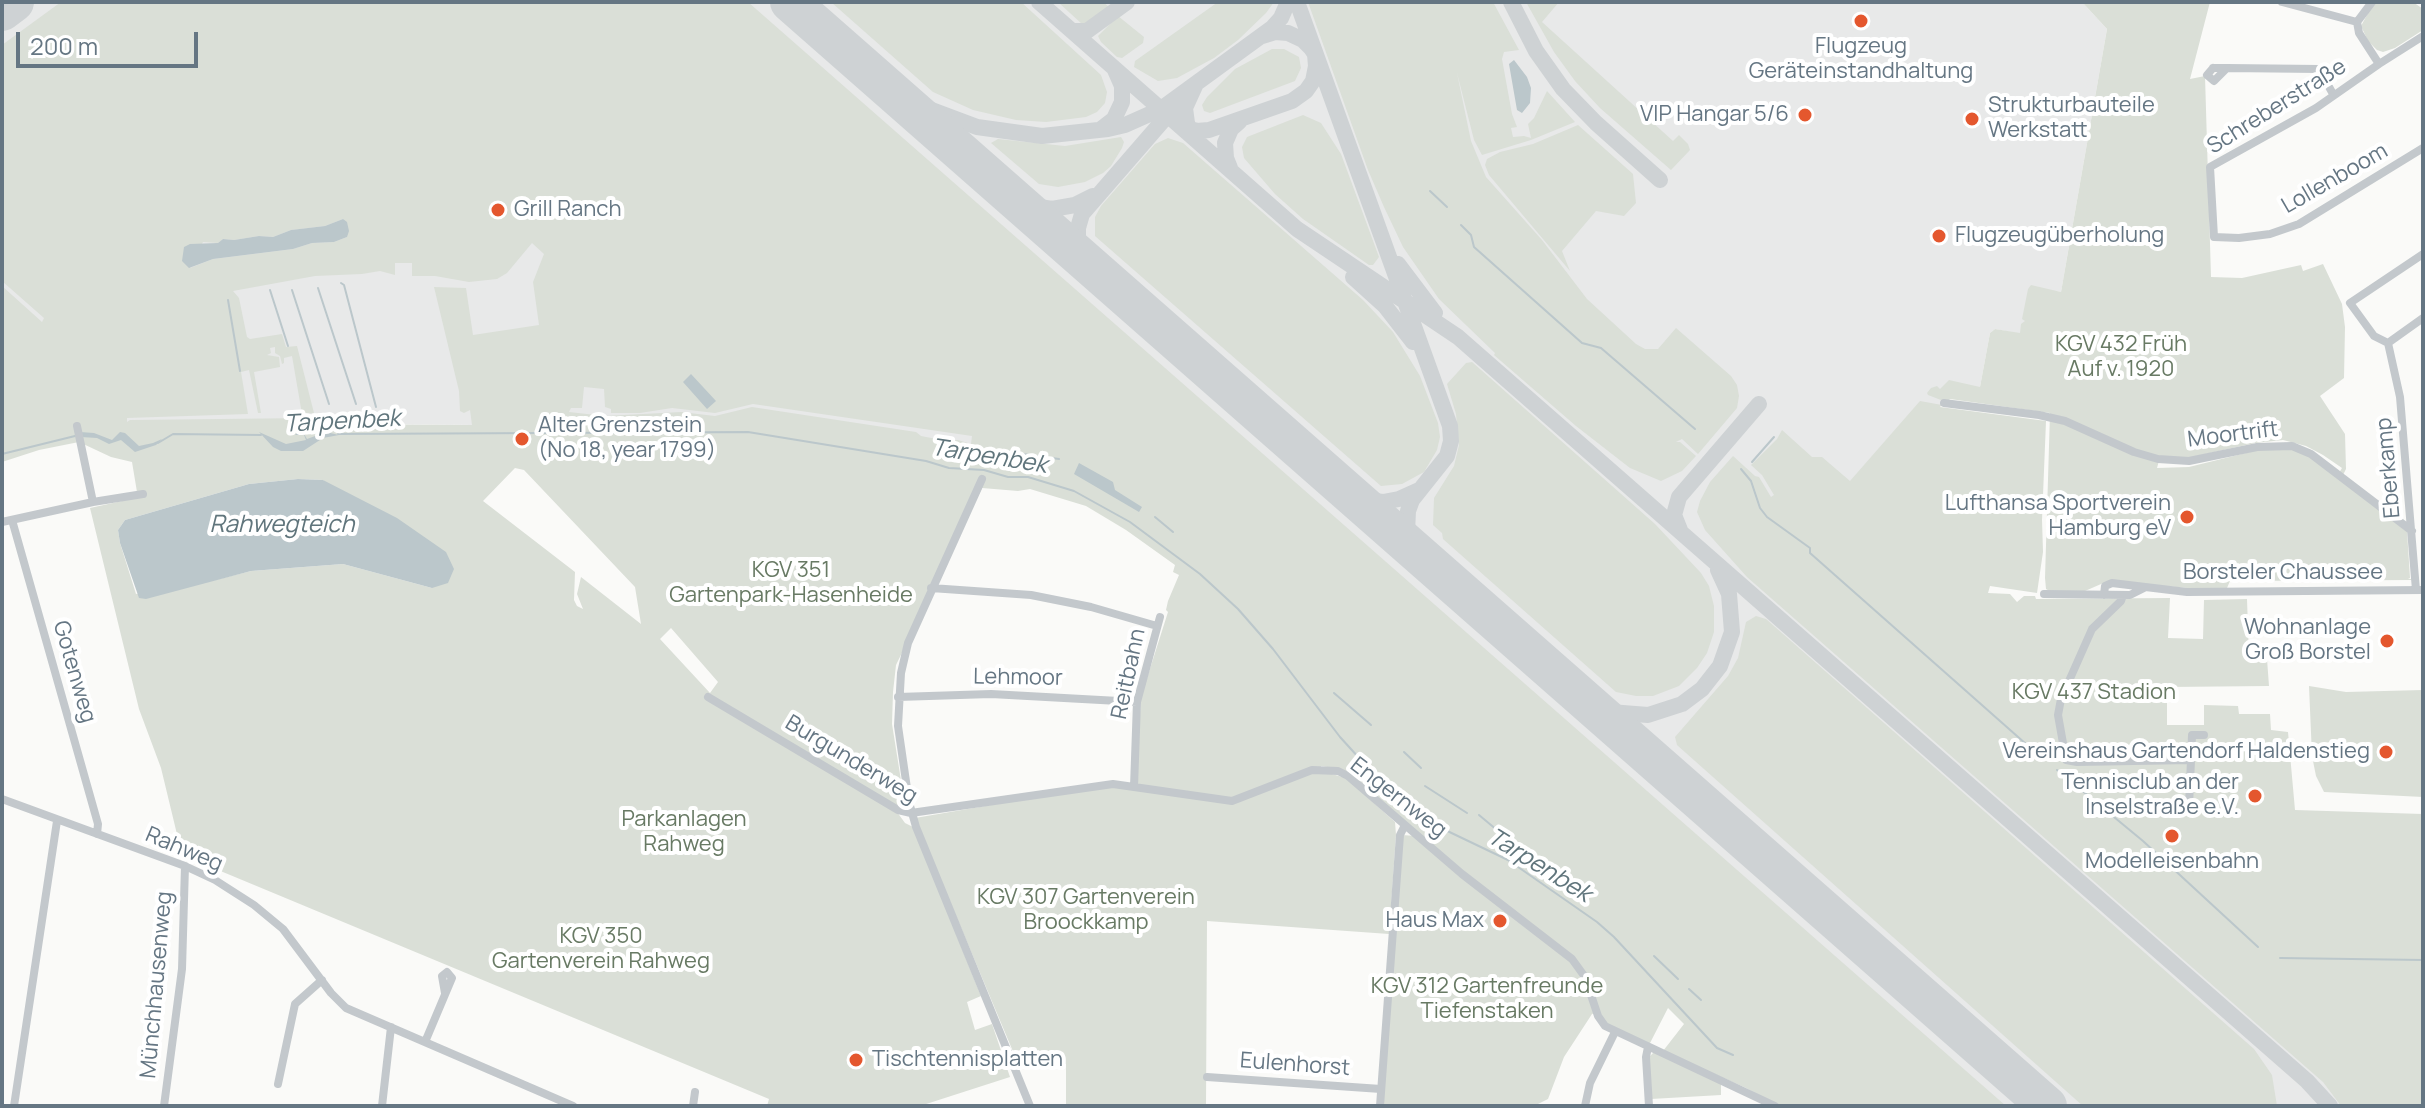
<!DOCTYPE html>
<meta charset="utf-8">
<style>
body{margin:0}
#map{position:relative;width:2425px;height:1108px;overflow:hidden;background:#fafaf8;font-family:Manrope,sans-serif}
canvas{display:block}
.frame{position:absolute;inset:0;border:4px solid #657683;pointer-events:none}
.scale{position:absolute;left:16px;top:32px;width:182px;height:36px;box-sizing:border-box;border:4px solid #657683;border-top:0;padding-left:10px;font-size:24px;line-height:28px;white-space:nowrap;color:#657683;-webkit-text-stroke:6px #fff;paint-order:stroke}
</style>
<div id="map">
<canvas width="2425" height="1108"></canvas>
<div class="frame"></div>
<div class="scale">200 m</div>
</div>
<script>
const context = document.querySelector('canvas').getContext('2d');
context.lineJoin = 'round';
function fill(path, color) { context.fillStyle = color; context.fill(path, 'evenodd'); }
const poly = rows => new Path2D(rows.map(r => 'M' + r).join(''));
function strokePath(path, color, width, dash) { context.strokeStyle = color; context.lineWidth = width; context.lineCap = dash ? 'butt' : 'round'; context.setLineDash(dash || []); context.stroke(path); }
function label(font, color, halo, rows, align = 'center') {
  context.font = font + ' Manrope,sans-serif'; context.lineWidth = 8; context.setLineDash([]); context.textBaseline = 'middle'; context.strokeStyle = halo; context.fillStyle = color; for (const [text, x, y, turn = 0] of rows) {
    context.save(); context.translate(x, y); context.rotate((+turn || 0) * Math.PI / 180); context.textAlign = isNaN(turn) ? turn : align; if (halo) context.strokeText(text, 0, 0); context.fillText(text, 0, 0); context.restore();
  }
}
fill(poly([
 [2,2,2082,2,2107,29,2061,292,2038,289,2021,334,1995,329,1990,333,1980,387,1950,399,1939,407,1877,468,2416,1106,1814,1106,1379,767,1284,646,1050,465,473,425,259,423,2,442]
]), '#e8e9e9');
fill(poly([
 [61,2,748,2,2006,1106,1780,1106,1746,1088,1663,1051,1684,1024,1668,1008,1649,1045,1607,1024,1599,1012,1592,1014,1564,1057,1548,1099,1534,1106,1383,1106,1402,835,1416,836,1339,769,1321,766,1321,771,1346,778,1395,822,1396,835,1389,934,1207,921,1206,1106,1066,1106,1066,1064,1017,1061,915,818,1108,785,1136,790,1141,697,1168,612,1166,610,1168,601,1179,575,1173,572,1175,565,1126,530,1086,506,1030,489,1018,491,982,488,896,665,893,692,892,724,903,793,899,798,897,812,905,823,913,827,981,996,967,1002,975,1030,992,1024,1010,1077,920,1106,767,1106,769,1099,182,855,161,768,139,709,90,508,145,496,137,492,132,462,111,457,79,442,39,450,2,462,2,286,42,322,44,318,2,281,2,45],
 [343,219,347,237,334,242,312,243,293,249,213,259,190,268,203,242,218,243,223,239,234,240,259,236,273,237,291,230,325,226],
 [532,243,544,254,533,282,539,325,473,335,466,288,434,287,459,391,460,411,464,413,470,410,472,425,309,424,309,418,130,420,127,422,127,418,248,414,241,372,249,370,258,413,261,413,254,372,280,367,279,357,267,355,271,353,270,348,275,347,275,353,280,356,282,364,284,363,284,358,292,356,302,414,314,413,297,346,286,347,282,334,250,339,247,337,239,298,233,291,315,276,362,274,380,271,395,275,395,263,412,263,412,276,435,276,469,282,497,279,507,273],
 [584,387,604,389,605,407,611,409,611,413,640,413,672,408,715,413,753,404,972,436,971,444,958,440,947,441,921,436,916,432,752,407,715,416,681,412,605,416,569,412,571,408,582,408],
 [515,468,524,470,635,587,641,624,581,577,577,594,583,609,577,606,574,600,575,572,483,501],
 [298,479,323,480,432,588,343,564,251,571,203,583,136,594,120,543,118,530,125,520,249,484],
 [671,628,718,682,710,693,660,639],
 [831,2,1021,2,1101,75,1107,92,1105,103,1097,112,1086,117,1046,122,1016,120,973,110,933,92],
 [1058,2,1103,2,1109,7,1090,22,1082,24],
 [1218,2,1274,2,1266,13,1238,40,1214,58,1177,78,1158,81,1134,67,1135,61],
 [1308,2,1493,2,1519,50,1504,52,1502,59,1512,114,1517,127,1511,128,1513,137,1524,136,1531,138,1528,124,1534,118,1547,91,1575,122,1531,140,1482,155,1474,140,1457,73,1471,141,1486,177,1542,240,1587,299,1636,344,1645,349,1658,349,1676,328,1731,376,1737,385,1739,396,1737,408,1698,454,1682,439,1676,442,1680,442,1696,456,1682,471,1661,481,1630,468,1576,426,1494,355,1495,353,1439,299,1403,247,1384,207,1368,170],
 [1526,2,1559,2,1542,22,1673,141,1679,135,1688,144,1690,150,1671,170,1600,108,1575,81,1554,52],
 [2082,2,2210,2,2190,79,2205,76,2211,277,2242,278,2301,265,2303,271,2323,264,2342,304,2345,327,2344,378,2320,396,2345,434,2346,469,2343,475,2339,473,2342,468,2323,455,2306,446,2283,440,2255,443,2192,457,2160,457,2157,468,2189,467,2258,450,2287,448,2307,455,2407,531,2410,578,2408,579,2411,579,2411,576,2413,580,2230,581,2227,588,2210,590,2108,581,2085,591,2053,593,2046,589,2045,578,2050,413,1950,399,1946,402,1928,395,1927,393,1931,388,1937,386,1940,389,1949,380,1980,387,1990,333,1995,329,2020,333,2021,324,2025,321,2022,319,2028,289,2031,285,2061,292,2107,29],
 [2374,2,2413,2,2423,9,2423,30,2395,48,2383,52,2377,50,2368,41,2361,26],
 [1118,16,1144,37,1143,43,1122,58,1117,57,1101,42,1098,36],
 [1272,49,1284,49,1299,57,1301,68,1295,81,1210,113,1204,111,1202,105,1207,97,1235,69],
 [1303,115,1321,123,1341,154,1379,257,1373,265,1369,265,1303,219,1275,194,1244,158,1242,147,1247,137],
 [1578,125,1633,174,1636,203,1624,216,1596,211,1562,251,1570,271,1489,175,1485,165,1487,159,1500,152,1533,144],
 [1121,137,1124,142,1122,148,1111,166,1103,173,1085,182,1058,187,1039,184,991,143,998,139,1065,146],
 [1168,138,1183,143,1363,300,1393,332,1420,376,1438,423,1440,437,1437,450,1424,472,1402,484,1381,486,1095,236,1095,217,1101,206,1155,144],
 [1472,362,1655,524,1701,573,1709,586,1714,606,1714,632,1707,653,1697,668,1679,686,1653,696,1636,696,1616,692,1443,539,1442,533,1433,525,1434,498,1454,466,1459,445,1456,414,1447,384,1466,363],
 [1920,401,1942,405,1940,407,2046,421,2042,520,2043,552,2037,593,1990,586,1988,593,2010,594,2017,602,2024,596,2035,596,2036,599,2170,598,2168,638,2203,639,2204,600,2247,599,2249,658,2267,659,2269,686,2167,687,2167,725,2204,725,2204,705,2238,706,2239,714,2270,714,2271,730,2288,732,2295,810,2423,814,2423,1106,2341,1106,2323,1082,1747,577,1705,530,1697,512,1700,501,1710,482,1733,456,1755,476,1759,477,1771,497,1774,495,1762,475,1751,465,1777,439,1782,430,1812,457,1822,457,1850,481],
 [1756,616,1766,619,2254,1049,2272,1075,2277,1106,2083,1106,1677,745,1675,737,1728,676,1738,658,1746,622],
 [2309,686,2346,692,2423,690,2423,797,2324,792,2316,776,2312,756],
 [1654,1052,1721,1084,1721,1095,1651,1099,1648,1058]
]), '#dadfd7');
fill(poly([
 [1514,60,1527,77,1531,88,1530,103,1522,113,1517,110,1509,64],
 [343,219,347,222,349,231,347,237,334,242,312,243,293,249,213,259,189,268,182,261,184,247,190,244,218,243,223,239,234,240,259,236,273,237,291,230,325,226],
 [691,374,716,401,707,409,683,382],
 [299,431,303,432,307,439,326,432,339,435,323,438,303,451,281,451,273,447,259,432,286,444,306,440,304,435,295,435],
 [80,432,94,433,112,440,120,432,125,433,139,446,153,443,162,439,156,445,135,452,121,440,109,444,97,438,81,437],
 [1079,463,1113,482,1115,490,1142,507,1139,512,1074,474],
 [298,479,323,480,397,518,446,552,454,569,448,583,432,588,343,564,251,571,146,599,139,598,120,543,118,530,125,520,249,484]
]), '#bbc7cb');
strokePath(poly([
 [1430,191,1447,207],
 [1461,225,1471,235,1474,247,1582,343,1601,348,1695,429],
 [341,283,344,285,376,407],
 [318,288,356,404],
 [270,290,288,346],
 [292,290,329,404],
 [228,300,240,371],
 [338,434,748,432,926,461,949,468,984,470,1008,477,1028,477,1074,491,1130,522,1200,574,1238,609,1273,649,1340,737,1380,781,1439,827,1508,860,1597,922,1614,937,1717,1048,1733,1055],
 [158,443,173,434,261,435],
 [1008,452,1059,459],
 [2,454,75,436],
 [1752,462,1774,437],
 [1741,469,1751,481,1760,508,1767,517,1810,548,1810,553,2026,744],
 [1155,517,1173,532],
 [1334,693,1371,725],
 [1404,752,1421,768],
 [2057,770,2143,841,2258,947],
 [1425,786,1467,813],
 [1479,815,1516,846],
 [1654,956,1678,979],
 [2280,958,2423,960],
 [1689,989,1701,1000]
]), '#bbc7cb', 2);
strokePath(poly([
 [1039,2,1297,229,1458,337,2307,1081,2330,1106],
 [1297,2,1450,426,1451,441,1447,456,1412,500,1408,511,1407,532,1418,554],
 [1511,2,1536,51,1563,89,1596,123,1660,180],
 [1072,31,1087,31,1127,2],
 [880,81,921,106,977,127,1042,136,1108,129,1125,125,1161,109,1272,28,1281,18,1288,2],
 [1183,127,1197,131,1209,130,1292,101,1306,91,1313,81,1316,66,1315,54,1311,48,1303,40,1288,33,1275,32,1262,36],
 [1101,129,1114,119,1122,102,1122,86,1115,70],
 [1192,135,1187,123,1185,108,1195,86],
 [1230,168,1226,158,1225,143,1231,129,1239,122],
 [1011,197,1027,205,1052,209,1075,205,1093,196],
 [1398,264,1435,313],
 [1089,265,1078,243,1078,228,1082,214,1173,109],
 [1353,277,1385,306,1413,342],
 [1348,492,1366,500,1383,502,1399,499,1419,490],
 [1680,530,1674,515,1679,497,1759,404],
 [1584,699,1610,712,1648,715,1682,704,1702,689,1720,666,1732,632,1729,594,1718,570]
]), '#ced2d4', 16);
strokePath(poly([
 [790,2,2047,1106],
 [2,11,14,2]
]), '#ced2d4', 40);
strokePath(poly([
 [2282,2,2357,22],
 [2372,2,2357,22,2359,33,2379,64,2423,36],
 [2379,64,2316,108,2210,167,2214,237,2239,238,2270,234,2299,224,2423,148],
 [2213,68,2227,68,2214,81,2207,75,2213,68],
 [2227,68,2319,69,2333,94],
 [2388,343,2400,397,2416,590],
 [2388,343,2374,336,2350,303,2423,254],
 [2388,343,2423,318],
 [1944,403,2039,415,2065,421,2134,452,2158,459,2189,461,2257,447,2292,446,2311,454,2412,531],
 [77,426,93,502],
 [982,479,908,643,901,673,898,726,909,802,916,827,1030,1106],
 [12,520,98,824,97,834],
 [2,522,93,502,143,494],
 [931,588,1031,595,1091,607,1157,626],
 [2044,594,2130,595,2144,588],
 [2104,595,2105,586,2112,583,2187,592,2423,590],
 [2123,595,2121,601,2092,629,2061,699,2058,715,2066,760,2077,762,2191,760,2189,806],
 [708,697,898,810,911,813,1113,784,1232,801,1312,770,1338,771,1348,776,1462,874,1572,959,1585,977,1598,1016,1605,1026,1775,1106],
 [898,697,991,694,1137,702],
 [2191,760,2192,735,2204,735],
 [1134,787,1137,702,1160,617],
 [2,799,185,866,215,880,254,905,283,929,331,993,346,1008,573,1106],
 [425,1042,452,978,447,972,442,976,445,993],
 [1648,1047,1646,1057,1649,1106],
 [1207,1077,1381,1089],
 [278,1084,295,1004,322,980],
 [14,1106,57,821],
 [164,1106,182,969,185,866],
 [382,1106,391,1027],
 [693,1106,695,1092],
 [1380,1106,1400,835,1405,825],
 [1585,1106,1590,1083,1615,1032]
]), '#c3c8cc', 8);
for (const [x, y, r, color] of [
 [1861,21,8,"#e4572e"],
 [1805,115,8,"#e4572e"],
 [1972,119,8,"#e4572e"],
 [498,210,8,"#e4572e"],
 [1939,236,8,"#e4572e"],
 [522,439,8,"#e4572e"],
 [2187,517,8,"#e4572e"],
 [2387,641,8,"#e4572e"],
 [2386,752,8,"#e4572e"],
 [2255,796,8,"#e4572e"],
 [2172,836,8,"#e4572e"],
 [1500,921,8,"#e4572e"],
 [856,1060,8,"#e4572e"]
]) { const dot = new Path2D(); dot.arc(x, y, r, 0, 2 * Math.PI); context.fillStyle = color; context.fill(dot); strokePath(dot, '#fff', 3); }
label('22px', '#657683', '#fff', [
 ["Flugzeug",1861,47,"center"],
 ["Geräteinstandhaltung",1861,72,"center"],
 ["Strukturbauteile",1988,106,"left"],
 ["Werkstatt",1988,131,"left"],
 ["VIP Hangar 5/6",1789,115],
 ["Grill Ranch",514,210,"left"],
 ["Flugzeugüberholung",1955,236,"left"],
 ["Alter Grenzstein",538,426,"left"],
 ["(No 18, year 1799)",538,451,"left"],
 ["Lufthansa Sportverein",2171,504],
 ["Hamburg eV",2171,529],
 ["Wohnanlage",2371,628],
 ["Groß Borstel",2371,653],
 ["Vereinshaus Gartendorf Haldenstieg",2370,752],
 ["Tennisclub an der",2239,783],
 ["Inselstraße e.V.",2239,808],
 ["Modelleisenbahn",2172,862,"center"],
 ["Haus Max",1484,921],
 ["Tischtennisplatten",872,1060,"left"]
], 'right');
label('22px', '#657683', '#fff', [
 ["Schreberstraße",2277,107,-32],
 ["Lollenboom",2335,179,-30],
 ["Moortrift",2233,435,-7],
 ["Eberkamp",2389,468,-95],
 ["Borsteler Chaussee",2283,573],
 ["Gotenweg",74,672,74],
 ["Reitbahn",1129,674,-78],
 ["Lehmoor",1018,678,1],
 ["Burgunderweg",851,760,31],
 ["Engernweg",1398,798,38],
 ["Rahweg",184,850,23],
 ["Münchhausenweg",157,985,-85],
 ["Eulenhorst",1295,1065,4]
]);
label('22px', '#687a64', '#fff', [
 ["KGV 432 Früh",2121,345],
 ["Auf v. 1920",2121,370],
 ["KGV 351",791,571],
 ["Gartenpark-Hasenheide",791,596],
 ["KGV 437 Stadion",2094,693],
 ["Parkanlagen",684,820],
 ["Rahweg",684,845],
 ["KGV 307 Gartenverein",1086,898],
 ["Broockkamp",1086,923],
 ["KGV 350",601,937],
 ["Gartenverein Rahweg",601,962],
 ["KGV 312 Gartenfreunde",1487,987],
 ["Tiefenstaken",1487,1012]
]);
label('italic 24px', '#60757c', '#fff', [
 ["Tarpenbek",342,422,-3],
 ["Tarpenbek",989,457,9],
 ["Rahwegteich",282,525],
 ["Tarpenbek",1539,866,32]
]);
</script>
